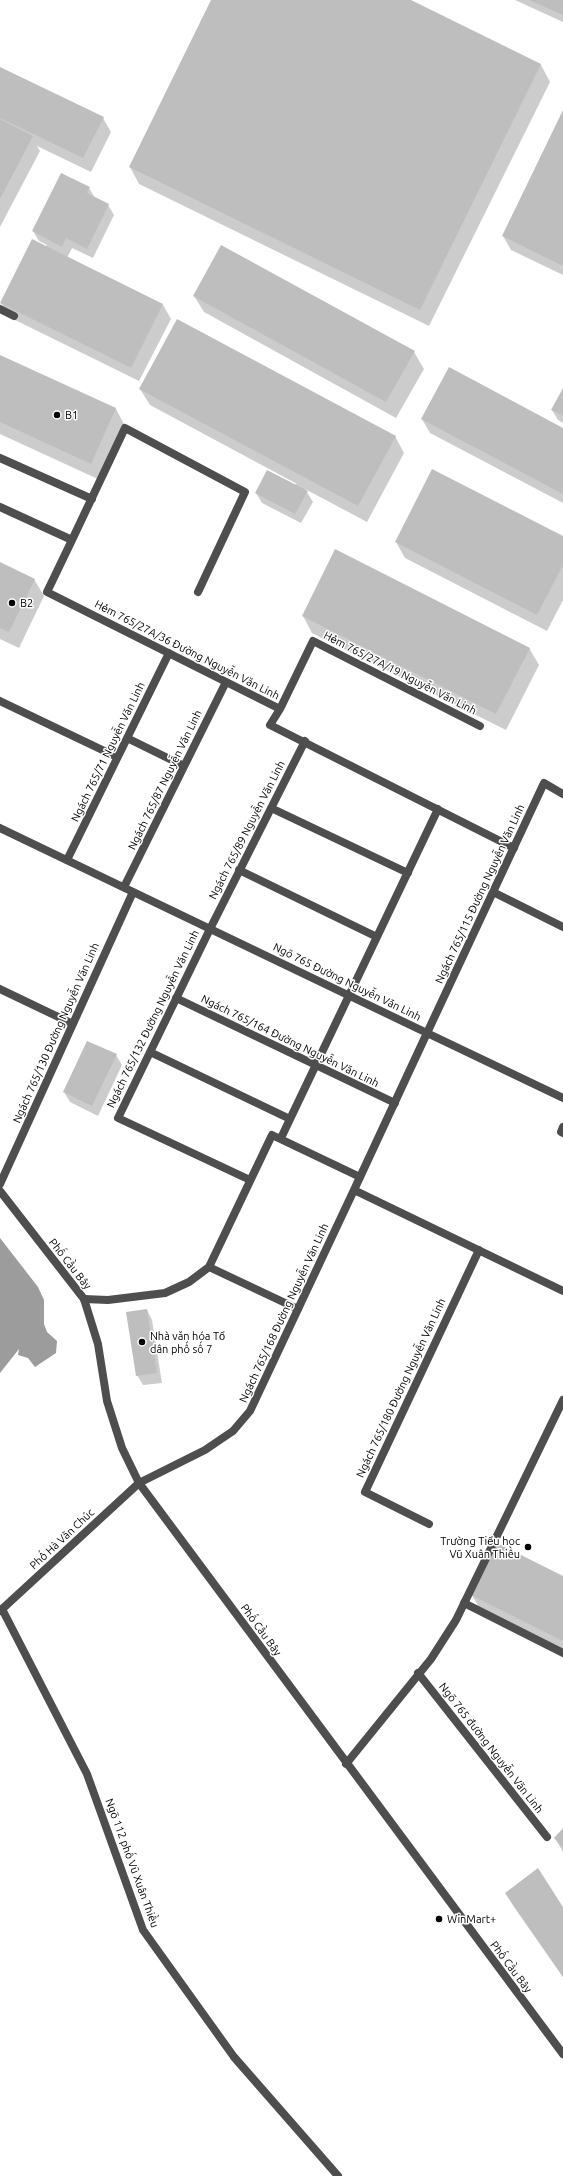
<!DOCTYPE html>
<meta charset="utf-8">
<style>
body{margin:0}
canvas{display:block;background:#fff}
</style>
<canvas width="563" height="2176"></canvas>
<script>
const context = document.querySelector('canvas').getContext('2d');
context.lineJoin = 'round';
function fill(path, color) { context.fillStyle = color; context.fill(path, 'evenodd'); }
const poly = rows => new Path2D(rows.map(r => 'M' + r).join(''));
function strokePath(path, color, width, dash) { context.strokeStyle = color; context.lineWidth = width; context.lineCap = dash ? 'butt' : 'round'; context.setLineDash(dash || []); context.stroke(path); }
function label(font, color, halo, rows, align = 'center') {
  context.font = font + ' Ubuntu,sans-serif'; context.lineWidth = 3; context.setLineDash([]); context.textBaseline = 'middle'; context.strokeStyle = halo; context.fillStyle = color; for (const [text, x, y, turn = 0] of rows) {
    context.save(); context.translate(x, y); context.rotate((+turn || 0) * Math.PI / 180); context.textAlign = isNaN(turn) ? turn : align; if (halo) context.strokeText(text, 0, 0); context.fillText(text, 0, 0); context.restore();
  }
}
fill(poly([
 [0,1238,38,1287,44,1300,44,1324,47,1332,57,1341,56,1353,35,1367,28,1358,18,1355,19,1349,0,1373]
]), '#9c9c9c');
fill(poly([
 [213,0,409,0,541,65,550,82,429,326,139,184,130,167],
 [515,0,563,0,563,22],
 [0,68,103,118,111,132,91,172,37,146,40,151,0,227],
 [563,112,563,275,511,250,503,236],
 [89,188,95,198,108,205,114,215,93,258,72,248,67,258,163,305,171,319,139,381,9,317,1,303,47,245,39,241,33,231],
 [194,296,414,352,424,369,396,418,204,312],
 [0,356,116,409,125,426,100,480,0,434],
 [140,389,395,436,404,453,367,522,305,489,313,502,301,523,262,503,256,493,297,484,150,405],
 [563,390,563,423,558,420,552,410],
 [422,419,563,429,563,503,430,433],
 [563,537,563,600,547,631,405,558,396,542],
 [0,563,34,579,44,596,19,648,0,639],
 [303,616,529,648,539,665,506,730,312,633],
 [116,1055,122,1065,98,1116,70,1102,64,1092],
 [147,1310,152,1320,162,1383,143,1385,137,1375],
 [563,1577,563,1650,480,1609,472,1595],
 [563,1830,563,1852,555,1838],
 [506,1894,563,1908,563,1977,514,1907]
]), '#0003');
fill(poly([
 [211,0,411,0,541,64,420,310,129,167],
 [529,0,563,0,563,15],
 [0,67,104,117,83,158,0,118],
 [563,110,563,266,502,236],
 [0,119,33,136,0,199],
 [61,173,90,187,87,193,109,204,87,249,66,238,62,247,32,231],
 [32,239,163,304,131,368,0,303],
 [221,245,415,351,386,402,193,296],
 [177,319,396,436,358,506,139,389],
 [0,355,116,408,91,464,0,422],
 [449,367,563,428,563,494,421,419],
 [563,388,563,416,551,410],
 [432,469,563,536,563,565,537,615,395,542],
 [267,470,308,491,295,514,255,493],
 [335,549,530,648,496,714,302,616],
 [0,562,35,579,9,632,0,628],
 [87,1041,117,1054,92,1106,63,1092],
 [147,1309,157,1373,136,1376,126,1312],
 [497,1543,563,1576,563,1641,471,1595],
 [563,1828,563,1848,554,1838],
 [538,1868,563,1907,563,1977,505,1893]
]), '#bebebe');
strokePath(poly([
 [0,309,14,316],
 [0,458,92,499],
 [0,507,72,540,125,428,245,492,198,592],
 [72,540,47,592,280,709,270,725,514,848],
 [0,701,117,757],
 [280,709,313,641,480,726],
 [127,738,184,766],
 [271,808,408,873],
 [67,860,169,653],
 [239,870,377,937],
 [124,887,226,682],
 [493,892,563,927],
 [176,998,395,1103],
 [150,1052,290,1119],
 [281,1138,438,809],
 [250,1180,118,1118,210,929,305,741],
 [209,1267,298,1309],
 [84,1299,108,1300,165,1293,189,1282,209,1267,272,1135,360,1177],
 [429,1524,365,1492,479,1250],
 [464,1603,563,1653],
 [418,1673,547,1837]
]), '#4e4e4e', 8);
strokePath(poly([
 [563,794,544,783,427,1033,563,1098],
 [0,828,427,1033,354,1190,563,1291],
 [0,989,73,1024],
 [563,1127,561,1132,563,1133],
 [0,1184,133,892],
 [139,1483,205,1450,233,1431,250,1411,354,1190],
 [2,1609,87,1774,143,1930,234,2057,338,2176],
 [346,1764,431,1659,456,1620,563,1400]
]), '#4e4e4e', 8);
strokePath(poly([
 [0,1191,84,1299,98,1344,107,1401,122,1448,139,1483,563,2054],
 [0,1611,139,1483]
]), '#4e4e4e', 8);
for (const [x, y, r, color] of [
 [57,415,4,"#000"],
 [12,603,4,"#000"],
 [142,1342,4,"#000"],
 [528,1547,4,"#000"],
 [439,1919,4,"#000"]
]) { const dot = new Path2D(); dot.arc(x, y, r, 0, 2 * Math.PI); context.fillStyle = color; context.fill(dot); strokePath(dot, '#fff', 1.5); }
label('11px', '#000', '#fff', [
 ["B1",65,415],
 ["B2",20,603],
 ["Nhà văn hóa Tổ",150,1336],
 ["dân phố số 7",150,1349],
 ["Trường Tiểu học",520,1541,"right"],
 ["Vũ Xuân Thiều",520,1554,"right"],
 ["WinMart+",447,1919]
], 'left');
label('11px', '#000', '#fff', [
 ["Hẻm 765/27A/36 Đường Nguyễn Văn Linh",187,650,27],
 ["Hẻm 765/27A/19 Nguyễn Văn Linh",400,673,27],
 ["Ngách 765/71 Nguyễn Văn Linh",108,752,-64],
 ["Ngách 765/87 Nguyễn Văn Linh",165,780,-64],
 ["Ngách 765/89 Nguyễn Văn Linh",247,830,-63],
 ["Ngách 765/115 Đường Nguyễn Văn Linh",480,894,-65],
 ["Ngõ 765 Đường Nguyễn Văn Linh",347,982,26],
 ["Ngách 765/132 Đường Nguyễn Văn Linh",153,1019,-64],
 ["Ngách 765/130 Đường Nguyễn Văn Linh",56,1033,-66],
 ["Ngách 765/164 Đường Nguyễn Văn Linh",290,1041,26],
 ["Phố Cầu Bây",70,1264,52],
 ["Ngách 765/168 Đường Nguyễn Văn Linh",284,1313,-65],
 ["Ngách 765/180 Đường Nguyễn Văn Linh",401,1388,-65],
 ["Phố Hà Văn Chúc",62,1539,-43],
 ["Phố Cầu Bây",261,1630,54],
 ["Ngõ 765 đường Nguyễn Văn Linh",491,1748,52],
 ["Ngõ 112 phố Vũ Xuân Thiều",132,1863,70],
 ["Phố Cầu Bây",511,1967,53]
]);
</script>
